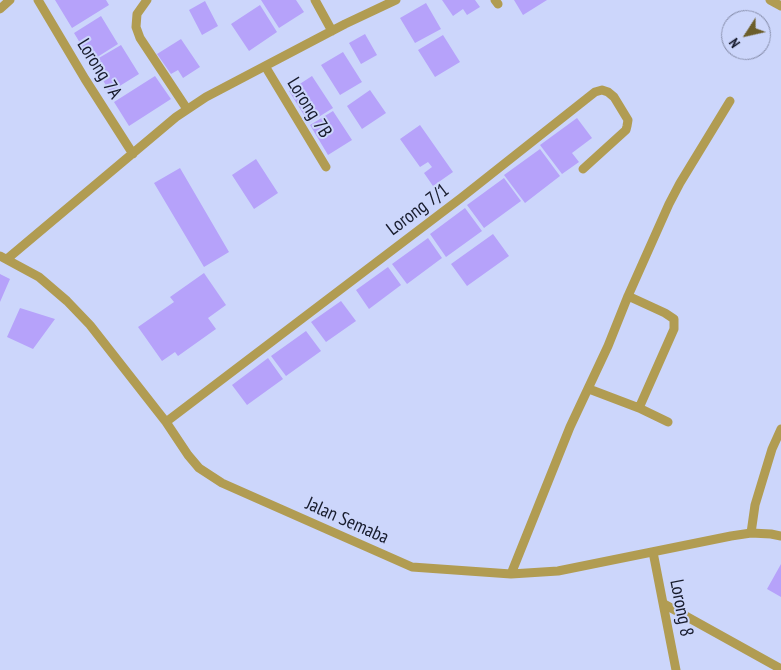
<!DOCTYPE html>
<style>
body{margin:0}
#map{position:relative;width:781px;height:670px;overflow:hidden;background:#ccd6fb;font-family:"PT Sans Narrow",sans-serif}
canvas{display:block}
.north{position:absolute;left:721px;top:10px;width:50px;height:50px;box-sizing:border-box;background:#ccd6fb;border:1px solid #848ba8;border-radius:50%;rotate:235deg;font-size:14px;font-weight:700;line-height:20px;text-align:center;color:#171b2c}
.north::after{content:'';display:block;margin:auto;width:18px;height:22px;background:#6c5e2b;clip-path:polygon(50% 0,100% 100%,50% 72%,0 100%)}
</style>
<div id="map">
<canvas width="781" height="670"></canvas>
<div class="north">N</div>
</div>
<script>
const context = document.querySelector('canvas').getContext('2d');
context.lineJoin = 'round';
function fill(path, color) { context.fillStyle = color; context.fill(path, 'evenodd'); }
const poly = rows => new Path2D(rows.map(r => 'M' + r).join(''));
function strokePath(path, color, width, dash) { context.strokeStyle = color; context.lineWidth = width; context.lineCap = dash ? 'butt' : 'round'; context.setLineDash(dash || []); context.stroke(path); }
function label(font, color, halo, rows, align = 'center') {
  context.font = font + ' "PT Sans Narrow",sans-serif'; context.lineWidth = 4; context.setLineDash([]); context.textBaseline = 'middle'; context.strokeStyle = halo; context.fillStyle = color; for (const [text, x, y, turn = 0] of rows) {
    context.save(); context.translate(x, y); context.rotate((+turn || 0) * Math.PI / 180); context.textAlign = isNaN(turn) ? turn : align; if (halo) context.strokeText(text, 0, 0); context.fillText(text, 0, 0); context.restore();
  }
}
fill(poly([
 [55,0,106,0,109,5,72,28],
 [261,0,296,0,304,12,279,28],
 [442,0,475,0,480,7,467,15,463,9,453,16],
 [514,0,547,0,523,15],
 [205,1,218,26,202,35,189,10],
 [426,3,441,29,415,43,400,18],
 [260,5,277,32,249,51,231,24],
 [101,16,118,44,91,61,74,33],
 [365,34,377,55,361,64,349,43],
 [443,35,460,62,435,77,418,50],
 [181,39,200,67,183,78,178,70,171,74,157,54],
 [121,45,139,74,110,92,92,62],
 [343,52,362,82,340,95,321,65],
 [155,76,171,99,129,126,114,102],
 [312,76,333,108,309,123,289,91],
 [370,90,386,113,362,129,347,106],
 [333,111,352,140,328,155,310,125],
 [577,118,592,138,572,153,579,162,562,174,540,145],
 [420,125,453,172,433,186,424,173,432,167,428,162,420,167,400,139],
 [540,149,560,176,525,203,504,175],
 [256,159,278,193,254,209,232,175],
 [180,168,229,252,204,267,154,183],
 [504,178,521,201,484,228,467,205],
 [465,208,482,231,446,257,430,234],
 [493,234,509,256,467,286,451,264],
 [428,238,442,258,407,284,392,264],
 [388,267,401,285,369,309,356,290],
 [204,273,226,305,208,318,216,329,178,356,175,352,162,361,138,327,174,302,170,297],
 [0,274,10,279,0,302],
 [341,301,356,321,326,342,311,322],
 [20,308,55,319,33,349,7,337],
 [306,331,321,351,286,376,271,356],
 [268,358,283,379,247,405,232,385],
 [781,564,781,597,767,589]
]), '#b6a2fa');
strokePath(poly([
 [38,0,85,79,133,154],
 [147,0,137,14,136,27,140,38,187,109],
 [315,0,332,31],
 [495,0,498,4],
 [770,0,781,6],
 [0,9,10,0],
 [265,66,326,167],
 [0,256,39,277,67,301,90,325,166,422,188,455,199,468,222,483,412,567,511,574,558,571,731,536,751,533,771,534,781,536],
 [7,259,176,117,206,97,345,24,396,0],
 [628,296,665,313,674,319,674,329,639,408],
 [589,389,639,408,668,422],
 [166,422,461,198,595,92,602,90,608,92,614,97,628,120,627,126,626,130,583,169],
 [751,533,755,505,772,449,781,429],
 [653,552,676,670],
 [511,574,570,427,608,346,628,296,669,204,680,183,730,101],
 [664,604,781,669]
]), '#b19c52', 9);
label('19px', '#171b2c', '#ccd6fb', [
 ["Lorong 7A",99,69,58],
 ["Lorong 7B",309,108,58],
 ["Lorong 7/1",418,210,-37],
 ["Jalan Semaba",347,521,24],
 ["Lorong 8",681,608,79]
]);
</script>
